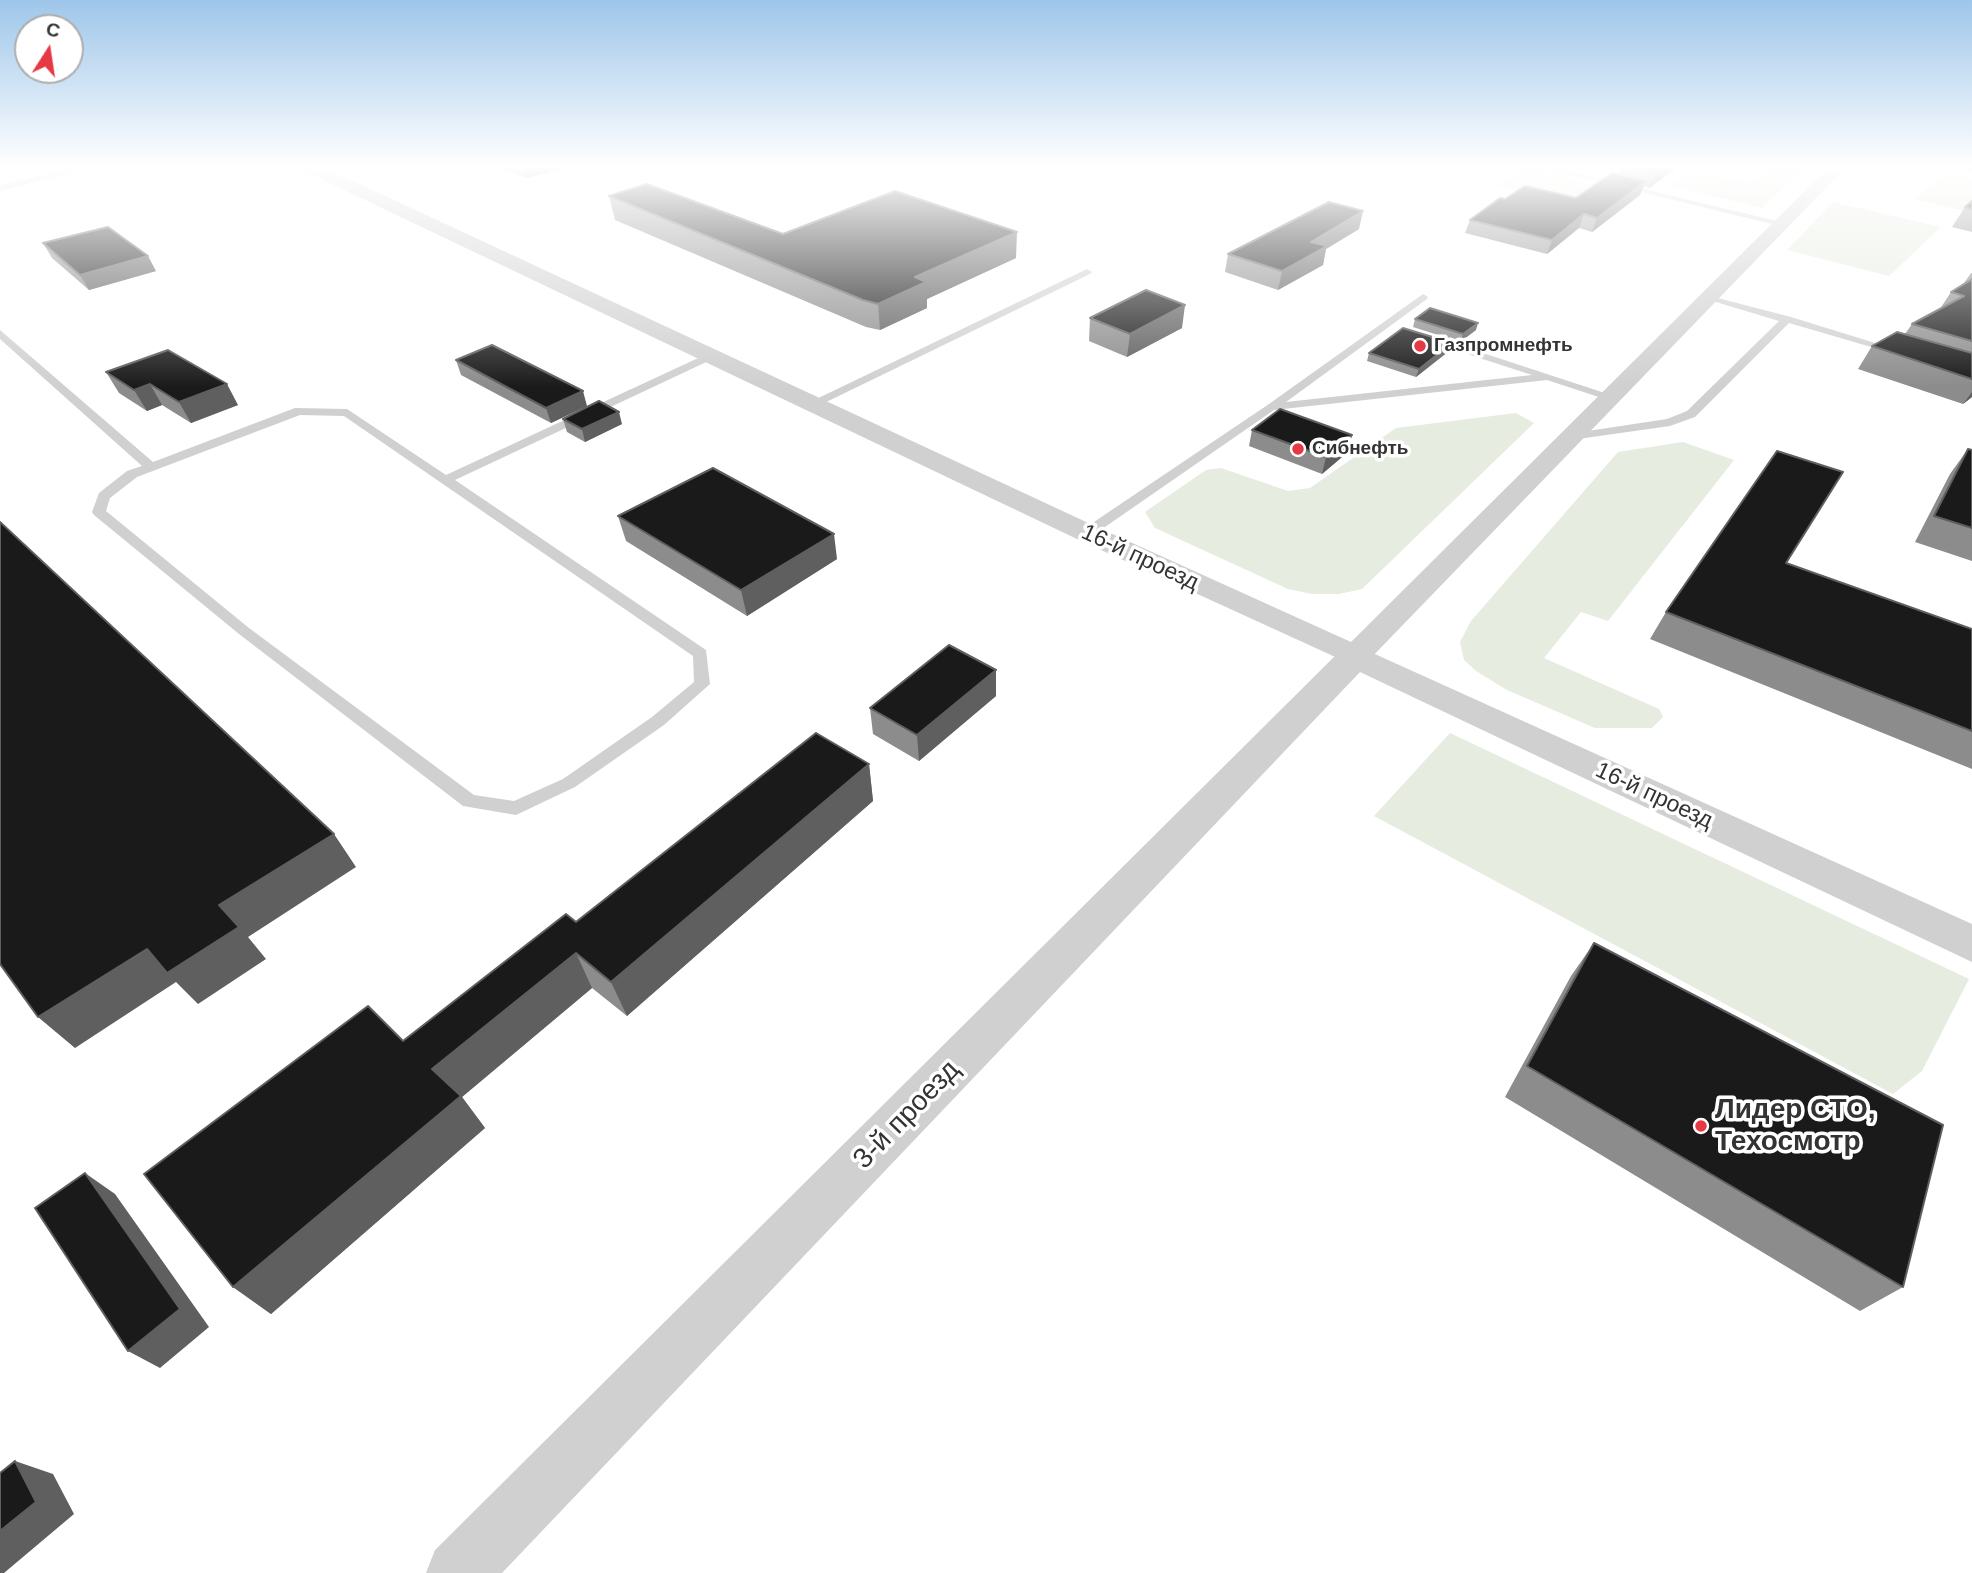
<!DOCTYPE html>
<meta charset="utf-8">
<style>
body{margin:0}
#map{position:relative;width:1972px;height:1573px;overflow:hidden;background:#fff;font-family:Helvetica,sans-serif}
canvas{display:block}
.north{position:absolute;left:14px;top:14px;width:70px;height:70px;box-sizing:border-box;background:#fff;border:2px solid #adadad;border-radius:50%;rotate:12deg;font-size:19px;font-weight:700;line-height:28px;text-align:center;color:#333}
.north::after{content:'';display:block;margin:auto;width:24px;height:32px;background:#e63946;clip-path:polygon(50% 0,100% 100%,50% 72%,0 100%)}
</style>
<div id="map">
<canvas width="1972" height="1573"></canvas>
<div class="north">С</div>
</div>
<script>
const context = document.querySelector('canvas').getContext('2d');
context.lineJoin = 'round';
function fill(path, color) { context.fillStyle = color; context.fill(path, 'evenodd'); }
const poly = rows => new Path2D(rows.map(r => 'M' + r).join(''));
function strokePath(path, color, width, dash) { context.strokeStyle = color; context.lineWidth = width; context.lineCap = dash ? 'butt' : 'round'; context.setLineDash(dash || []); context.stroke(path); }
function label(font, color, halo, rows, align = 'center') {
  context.font = font + ' Helvetica,sans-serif'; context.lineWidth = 7; context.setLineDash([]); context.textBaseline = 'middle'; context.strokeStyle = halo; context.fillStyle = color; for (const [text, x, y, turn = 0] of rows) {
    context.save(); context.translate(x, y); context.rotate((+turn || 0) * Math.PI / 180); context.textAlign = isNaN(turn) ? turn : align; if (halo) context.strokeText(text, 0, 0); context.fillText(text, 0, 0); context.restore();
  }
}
fill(poly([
 [1766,167,1804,167,1762,208,1671,186,1690,172,1746,182,1756,181,1767,171],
 [1527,168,1602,186,1575,205,1498,186],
 [1947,173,1972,178,1972,204,1964,211,1914,199],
 [1833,202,1941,227,1889,276,1787,250],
 [1516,413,1534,423,1362,589,1339,594,1312,594,1288,589,1155,528,1145,512,1206,470,1221,468,1288,491,1310,488,1396,428],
 [1683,442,1734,460,1608,621,1581,612,1544,658,1659,709,1663,717,1652,728,1595,728,1507,690,1476,671,1464,660,1460,642,1471,621,1618,452],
 [1450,733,1969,979,1922,1071,1893,1094,1374,816]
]), '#e6ecdf');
fill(poly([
 [80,167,93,167,0,191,0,185,80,167],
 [1539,167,1552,167,1789,224,1784,227,1539,167],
 [1087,269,1092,272,1090,274,818,406,808,403,1087,269],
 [1423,294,1428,297,1427,299,1286,402,1532,375,1424,340,1423,338,1428,335,1617,397,1611,401,1547,380,1274,410,1092,536,1082,536,1082,530,1269,404,1423,294],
 [1706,295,1791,317,1901,351,1895,354,1789,323,1695,417,1670,426,1564,441,1564,435,1568,434,1667,419,1687,411,1779,321,1706,299,1706,295],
 [0,330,153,462,295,408,347,409,446,475,709,353,717,353,717,357,455,480,706,650,710,684,664,725,575,787,516,815,463,806,239,634,94,515,92,512,99,493,127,471,142,466,0,339,0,330],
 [300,415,344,416,693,656,694,682,652,717,563,779,514,801,474,795,249,628,106,511,110,498,137,477,300,415]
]), '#d0d0d0');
fill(poly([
 [302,167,323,167,1097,527,1351,642,1829,167,1846,167,1366,663,1355,666,1077,539,304,171,302,167]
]), '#d0d0d0');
fill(poly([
 [1355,645,1972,924,1972,962,1360,672,502,1573,426,1573,435,1550,1343,648,1355,645]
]), '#d0d0d0');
fill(poly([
 [500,167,566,167,527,178],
 [1621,167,1678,167,1649,188,1644,186,1640,195,1592,232,1579,228,1547,254,1465,233,1470,220,1505,199,1576,198,1618,175],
 [1956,167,1972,167,1972,171],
 [609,196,783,234,1016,258,927,299,927,308,880,330,866,327,615,220],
 [1972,201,1972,232,1952,227,1965,207],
 [1359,229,1326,249,1323,265,1278,290,1225,272,1228,254],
 [43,243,156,271,89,290,52,258],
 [1971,273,1972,273,1972,397,1963,404,1858,369,1872,346,1905,334,1912,324,1940,309,1951,292,1964,283],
 [1090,318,1182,328,1127,357,1089,341],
 [1415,319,1476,330,1460,342,1413,327],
 [1449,351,1416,377,1367,361,1369,353],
 [456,360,587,406,551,423,461,375],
 [106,372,238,405,191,423,162,405,147,411,119,393],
 [563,419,622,424,585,442,567,432],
 [1252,430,1348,452,1322,474,1249,446],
 [1968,449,1972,450,1972,561,1915,542,1950,474],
 [618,516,837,559,747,616,626,541],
 [1786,563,1972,629,1972,769,1650,639,1666,612],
 [996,670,996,696,919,761,873,734,870,708],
 [869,764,873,801,627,1016,592,988,462,1097,485,1128,271,1314,233,1287,403,1041,576,922],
 [1594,943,1903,1287,1860,1311,1505,1097,1571,976]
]), '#8c8c8c');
fill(poly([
 [524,167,566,167,527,178],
 [1664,167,1678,167,1649,188,1656,173],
 [1646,181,1640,195,1592,232,1597,218],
 [1363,211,1359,229,1326,249,1323,265,1278,290,1282,271,1311,242],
 [1584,214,1579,228,1547,254,1552,240],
 [1017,232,1016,258,927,299,927,308,880,330,878,304,915,277],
 [148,256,156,271,89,290,80,275],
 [1185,305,1182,328,1127,357,1130,334],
 [1478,323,1476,330,1460,342,1463,334],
 [1452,343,1449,351,1416,377,1419,369],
 [150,384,162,405,147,411,134,390],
 [227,384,238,405,191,423,179,402],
 [583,391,587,406,551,423,546,408],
 [1972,392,1972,397,1963,404],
 [619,412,622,424,585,442,582,429],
 [1352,435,1348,452,1322,474,1326,457],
 [834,534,837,559,747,616,741,590],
 [996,670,996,696,919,761,917,735],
 [869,764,873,801,627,1016,611,982],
 [334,834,356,867,248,937,266,959,198,1004,176,982,75,1048,38,1017],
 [576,953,592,988,462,1097,485,1128,271,1314,233,1287,432,1069],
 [85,1173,115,1194,209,1327,160,1368,128,1351],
 [15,1461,53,1474,74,1514,4,1573,0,1573,0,1531]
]), '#5f5f5f');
const building = poly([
 [1630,167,1664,167,1656,173,1630,167],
 [1612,173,1646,181,1597,218,1584,214,1552,240,1470,220,1500,198,1505,199,1525,186,1576,198,1612,173],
 [647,184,783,234,895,191,1017,232,915,277,926,282,878,304,863,300,609,196,647,184],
 [1972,201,1972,209,1965,207,1972,201],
 [1329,202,1363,211,1311,242,1327,246,1282,271,1228,254,1329,202],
 [108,227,148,256,80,275,43,243,108,227],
 [1972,279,1972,341,1912,324,1964,296,1951,292,1972,279],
 [1146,290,1185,305,1130,334,1090,318,1146,290],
 [1430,308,1478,323,1463,334,1415,319,1430,308],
 [1403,328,1452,343,1419,369,1369,353,1403,328],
 [1897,332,1972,353,1972,379,1872,346,1897,332],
 [492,345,583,391,546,408,456,360,492,345],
 [168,350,227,384,179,402,150,384,134,390,106,372,168,350],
 [599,401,619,412,582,429,563,419,599,401],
 [1280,409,1352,435,1326,457,1252,430,1280,409],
 [1968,449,1972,450,1972,528,1934,516,1968,449],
 [1777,451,1843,472,1786,563,1972,629,1972,731,1666,612,1777,451],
 [713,468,834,534,741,590,618,516,713,468],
 [0,522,334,834,219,905,239,927,167,973,147,949,38,1017,0,964,0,522],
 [949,645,996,670,917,735,870,708,949,645],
 [816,733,869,764,611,982,576,953,432,1069,461,1096,233,1287,144,1174,368,1006,403,1041,566,914,576,922,816,733],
 [1594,943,1943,1125,1903,1287,1527,1066,1594,943],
 [85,1173,180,1309,128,1351,35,1208,85,1173],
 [15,1461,36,1502,0,1531,0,1473,15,1461]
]);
fill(building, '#1a1a1a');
strokePath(building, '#5f5f5f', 2);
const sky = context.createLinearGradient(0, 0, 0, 387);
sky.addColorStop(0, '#9ec6ea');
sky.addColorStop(0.43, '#fff');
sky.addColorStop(1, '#ffffff00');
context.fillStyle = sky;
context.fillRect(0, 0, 1972, 387);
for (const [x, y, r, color] of [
 [1420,346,7,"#e63946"],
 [1298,449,7,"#e63946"],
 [1701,1126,7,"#e63946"]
]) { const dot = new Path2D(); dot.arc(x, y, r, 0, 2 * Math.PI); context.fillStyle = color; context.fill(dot); strokePath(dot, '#fff', 2.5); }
label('bold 19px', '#333', '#fff', [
 ["Газпромнефть",1434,346],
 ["Сибнефть",1312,449]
], 'left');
label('23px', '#333', '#fff', [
 ["16-й проезд",1140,558,25],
 ["16-й проезд",1654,796,25]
]);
label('bold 28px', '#333', '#fff', [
 ["Лидер СТО,",1715,1110],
 ["Техосмотр",1715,1142]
], 'left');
label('28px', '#333', '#fff', [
 ["3-й проезд",907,1115,-46]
]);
</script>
